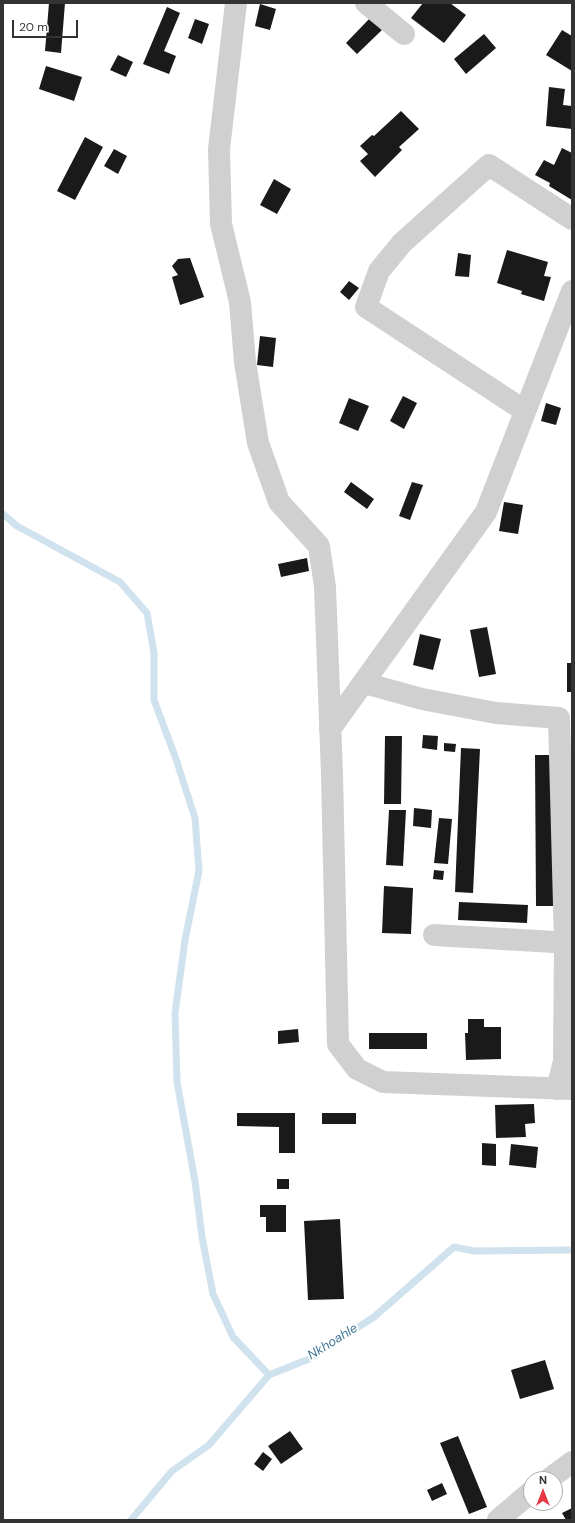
<!DOCTYPE html>
<style>
body{margin:0}
#map{position:relative;width:575px;height:1523px;overflow:hidden;background:#fff;font-family:"DM Sans",sans-serif}
canvas{display:block}
.frame{position:absolute;inset:0;border:4px solid #333;pointer-events:none}
.north{position:absolute;left:523px;top:1471px;width:40px;height:40px;box-sizing:border-box;background:#fff;border:1px solid #adadad;border-radius:50%;rotate:0deg;font-size:11px;font-weight:700;line-height:16px;text-align:center;color:#333}
.north::after{content:'';display:block;margin:auto;width:14px;height:18px;background:#e63946;clip-path:polygon(50% 0,100% 100%,50% 72%,0 100%)}
.scale{position:absolute;left:12px;top:20px;width:66px;height:18px;box-sizing:border-box;border:2px solid #333;border-top:0;padding-left:5px;font-size:12px;line-height:14px;white-space:nowrap;color:#333;-webkit-text-stroke:3px #fff;paint-order:stroke}
</style>
<div id="map">
<canvas width="575" height="1523"></canvas>
<div class="frame"></div>
<div class="north">N</div>
<div class="scale">20 m</div>
</div>
<script>
const context = document.querySelector('canvas').getContext('2d');
context.lineJoin = 'round';
const poly = rows => new Path2D(rows.map(r => 'M' + r).join(''));
function strokePath(path, color, width, dash) { context.strokeStyle = color; context.lineWidth = width; context.lineCap = dash ? 'butt' : 'round'; context.setLineDash(dash || []); context.stroke(path); }
function fill(path, color) { context.fillStyle = color; context.fill(path, 'evenodd'); }
function label(font, color, halo, rows, align = 'center') {
  context.font = font + ' "DM Sans",sans-serif'; context.lineWidth = 4; context.setLineDash([]); context.textBaseline = 'middle'; context.strokeStyle = halo; context.fillStyle = color; for (const [text, x, y, turn = 0] of rows) {
    context.save(); context.translate(x, y); context.rotate((+turn || 0) * Math.PI / 180); context.textAlign = isNaN(turn) ? turn : align; if (halo) context.strokeText(text, 0, 0); context.fillText(text, 0, 0); context.restore();
  }
}
strokePath(poly([
 [3,514,17,526,120,582,147,613,154,653,154,700,176,759,195,818,199,871,185,940,175,1013,177,1082,195,1181,202,1237,213,1294,233,1337,269,1375],
 [131,1520,172,1471,209,1445,269,1375,309,1359,374,1317,454,1247,474,1251,572,1250]
]), '#cfe2ee', 7);
fill(poly([
 [49,3,65,3,61,53,45,51],
 [423,3,450,3,466,15,444,43,411,18],
 [260,4,276,9,270,30,255,26],
 [167,7,180,13,164,51,176,56,169,74,143,64],
 [370,18,382,30,357,54,346,43],
 [195,19,209,24,202,44,188,38],
 [562,30,572,36,572,71,546,55],
 [484,34,496,48,466,74,454,59],
 [118,55,133,62,126,77,110,70],
 [46,66,82,77,74,101,39,89],
 [549,87,565,89,563,105,572,106,572,129,546,126],
 [401,111,419,129,399,147,402,150,375,177,360,161,368,154,360,146,372,135,374,136],
 [85,137,103,147,75,200,57,191],
 [562,148,572,153,572,200,549,186,550,183,535,175,544,160,554,165],
 [114,149,127,156,118,174,104,166],
 [274,179,291,189,277,214,260,205],
 [507,250,548,262,544,276,551,277,544,301,521,294,522,291,497,283],
 [458,253,471,255,469,277,455,276],
 [190,258,204,297,180,305,172,277,178,275,172,266,178,259],
 [349,281,359,288,349,300,340,292],
 [260,336,276,338,273,367,257,365],
 [403,396,417,403,404,429,390,421],
 [349,398,369,406,358,431,339,423],
 [546,403,561,408,556,425,541,421],
 [351,482,374,499,367,509,344,492],
 [412,482,423,485,410,520,399,516],
 [504,502,523,505,518,534,499,531],
 [307,558,309,571,281,577,278,564],
 [487,627,496,674,479,677,470,630],
 [420,634,441,639,433,670,413,665],
 [567,663,572,663,572,692,567,692],
 [423,735,438,736,437,750,422,748],
 [385,736,402,736,401,804,384,804],
 [444,743,456,744,455,752,444,751],
 [461,748,480,749,473,893,455,892],
 [535,755,554,755,555,906,536,906],
 [414,808,432,810,431,828,413,826],
 [389,810,406,810,403,866,386,865],
 [439,818,452,819,448,864,434,863],
 [434,870,444,871,443,880,433,879],
 [384,886,413,888,411,934,382,933],
 [459,902,528,905,527,923,458,920],
 [468,1019,484,1019,484,1027,501,1027,501,1059,466,1060,465,1033,468,1033],
 [298,1029,299,1042,278,1044,278,1031],
 [369,1033,427,1033,427,1049,369,1049],
 [534,1104,535,1123,525,1124,526,1137,496,1138,495,1105],
 [237,1113,295,1113,295,1153,279,1153,279,1127,237,1126],
 [322,1113,356,1113,356,1124,322,1124],
 [482,1143,496,1144,496,1166,482,1165],
 [511,1144,538,1147,536,1168,509,1165],
 [277,1179,289,1179,289,1189,277,1189],
 [260,1205,286,1205,286,1232,266,1232,266,1217,260,1217],
 [340,1219,344,1299,308,1300,304,1221],
 [545,1360,554,1389,520,1399,511,1370],
 [290,1431,303,1449,281,1464,268,1446],
 [458,1436,487,1507,469,1514,440,1443],
 [263,1452,272,1459,263,1471,254,1464],
 [442,1483,447,1494,432,1501,427,1490],
 [572,1508,572,1520,566,1520,562,1513]
]), '#1a1a1a');
strokePath(poly([
 [236,3,219,149,221,224,240,302,245,362,258,443,279,502,319,546,325,587,332,774,338,1044,357,1069,383,1082,572,1089],
 [366,3,404,34],
 [525,411,366,307,379,271,402,243,489,165,572,219],
 [364,683,422,699,496,713,559,718,565,943,564,1061,557,1089],
 [330,729,486,512,572,291],
 [434,935,572,943],
 [549,1479,572,1462],
 [498,1520,531,1492]
]), '#d0d0d0', 22);
label('italic 13px', '#3f7597', '#fff', [
 ["Nkhoahle",333,1342,-32]
]);
</script>
